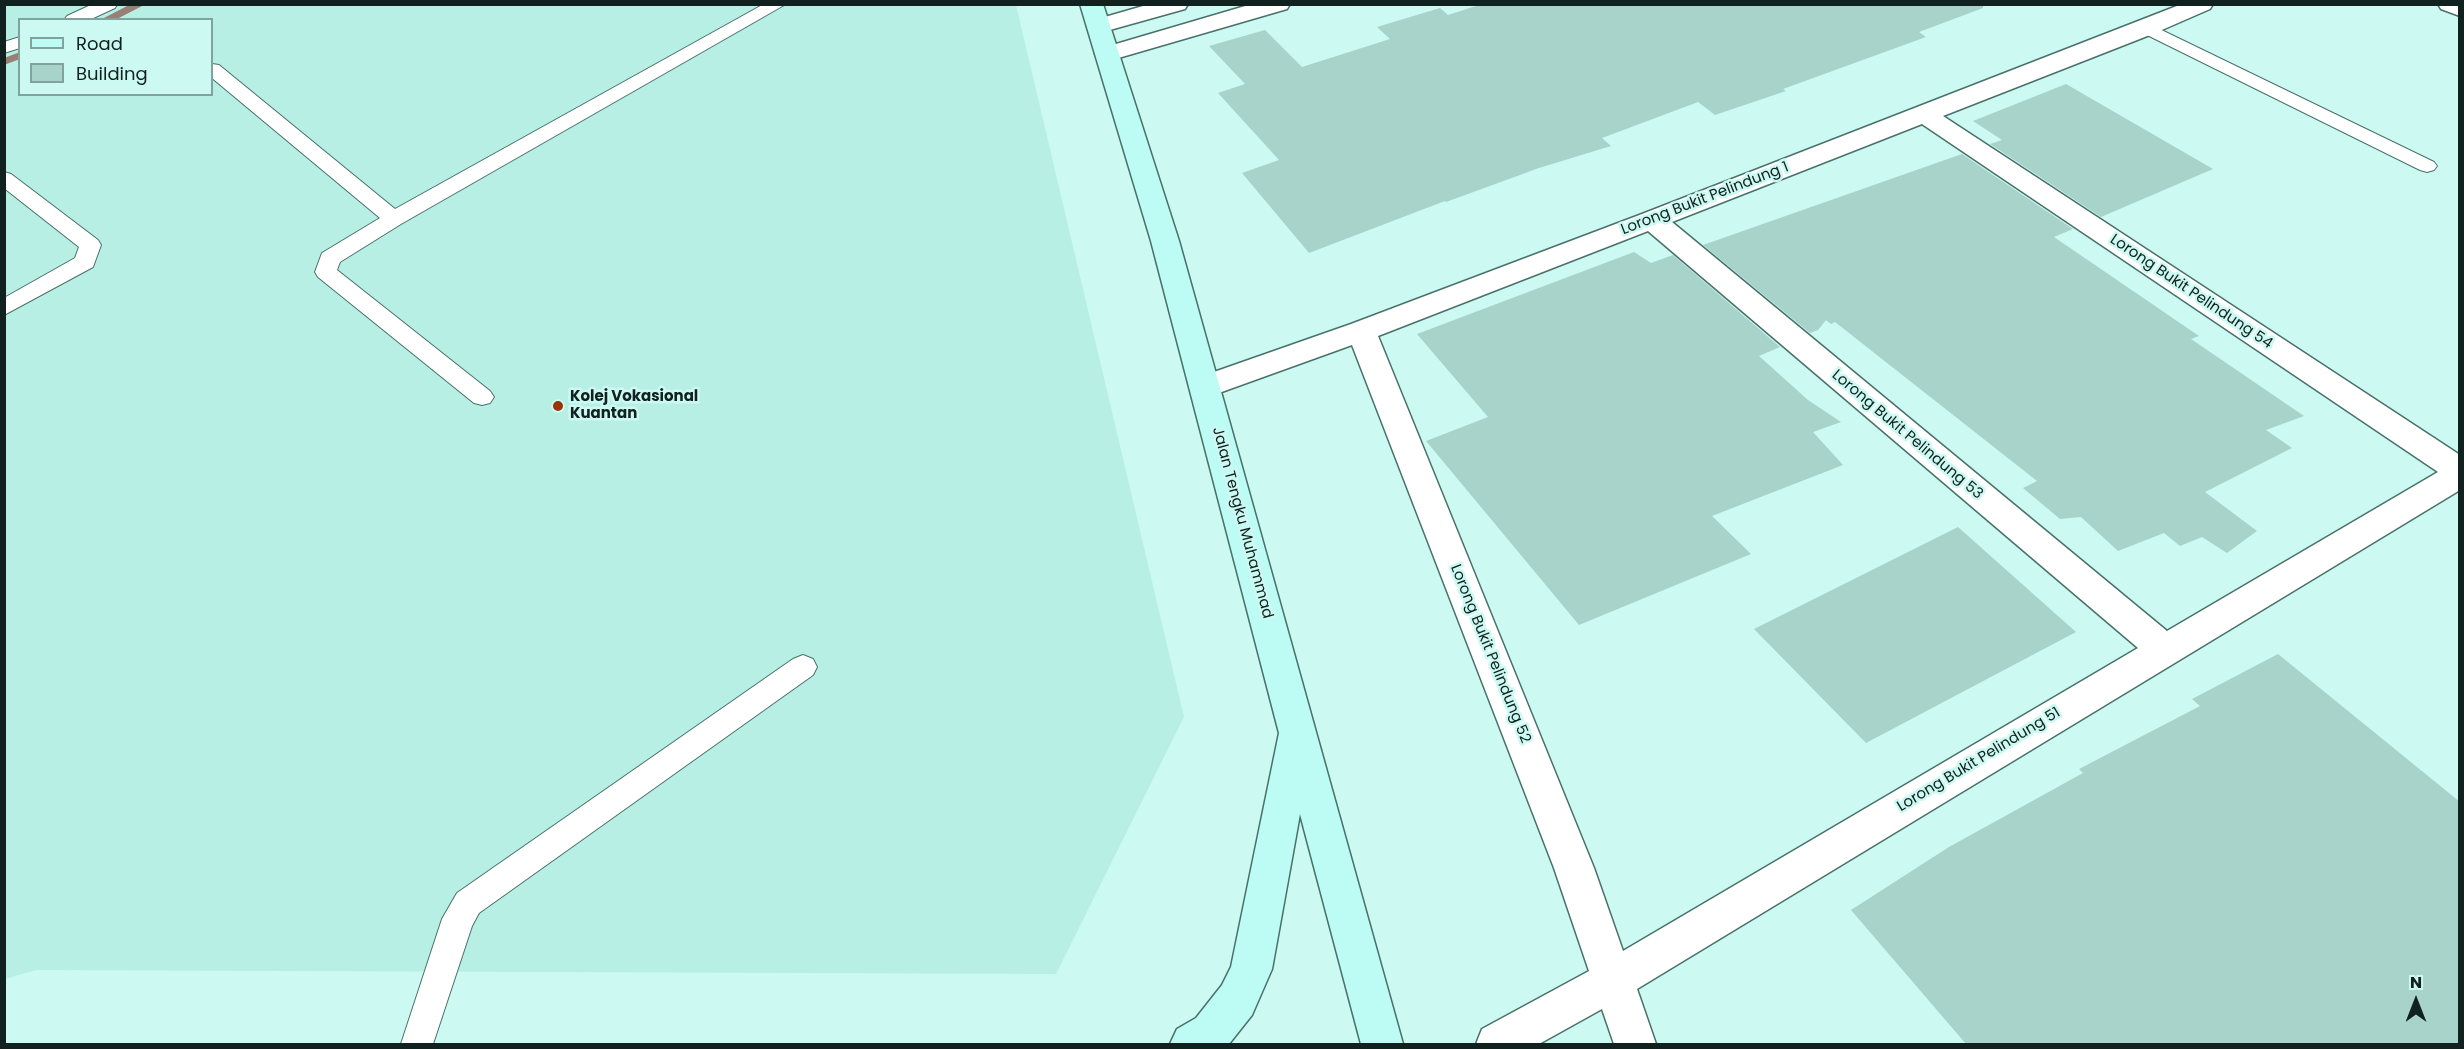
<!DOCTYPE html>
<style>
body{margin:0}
#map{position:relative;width:2464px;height:1049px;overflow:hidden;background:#ccf9f1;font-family:Poppins,sans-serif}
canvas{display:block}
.frame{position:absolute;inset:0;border:6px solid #10211f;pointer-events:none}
.legend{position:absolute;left:18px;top:18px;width:195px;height:78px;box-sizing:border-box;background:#ccf9f1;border:2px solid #81a39d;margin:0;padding:8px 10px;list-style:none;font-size:18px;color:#10211f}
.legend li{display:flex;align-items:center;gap:12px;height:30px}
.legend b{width:30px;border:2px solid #81a39d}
.north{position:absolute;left:2386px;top:971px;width:60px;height:60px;-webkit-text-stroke:4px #ccf9f1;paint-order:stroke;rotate:0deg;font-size:16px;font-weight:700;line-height:24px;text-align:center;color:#10211f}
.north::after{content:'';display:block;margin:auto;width:21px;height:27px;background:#10211f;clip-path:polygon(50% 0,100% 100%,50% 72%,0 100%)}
</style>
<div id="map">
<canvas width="2464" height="1049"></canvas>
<div class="frame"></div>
<ul class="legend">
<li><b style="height:8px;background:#bcfcf5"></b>Road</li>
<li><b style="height:16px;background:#a7d3cb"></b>Building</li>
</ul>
<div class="north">N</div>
</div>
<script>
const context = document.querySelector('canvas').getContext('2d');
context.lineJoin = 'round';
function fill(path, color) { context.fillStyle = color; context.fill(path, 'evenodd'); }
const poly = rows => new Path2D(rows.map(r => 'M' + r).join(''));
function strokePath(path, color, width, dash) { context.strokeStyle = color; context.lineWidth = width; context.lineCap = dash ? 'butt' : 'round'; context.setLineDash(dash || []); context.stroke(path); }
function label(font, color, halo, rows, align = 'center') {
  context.font = font + ' Poppins,sans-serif'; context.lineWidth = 5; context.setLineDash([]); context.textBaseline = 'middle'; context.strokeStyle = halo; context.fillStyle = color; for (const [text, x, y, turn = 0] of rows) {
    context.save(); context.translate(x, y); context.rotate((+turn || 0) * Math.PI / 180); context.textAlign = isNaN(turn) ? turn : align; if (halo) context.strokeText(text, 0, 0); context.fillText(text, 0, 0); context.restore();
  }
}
fill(poly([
 [5,5,1016,5,1184,717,1056,974,36,970,5,979],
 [20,20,212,20,212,94,20,94]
]), '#b8efe5');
fill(poly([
 [131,4,146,4,115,20,100,20,131,4],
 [20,52,20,59,4,65,4,58,20,52]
]), '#978076');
fill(poly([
 [1482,4,1983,4,1983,8,1919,32,1926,37,1783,89,1786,91,1715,115,1698,102,1602,138,1611,146,1539,168,1446,202,1445,201,1309,253,1242,173,1279,160,1218,93,1245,84,1209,46,1265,30,1302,67,1390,39,1377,27,1440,8,1448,15],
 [2066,84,2213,169,2101,217,1990,144,2002,140,1973,121],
 [1962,154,2073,229,2054,237,2199,336,2191,339,2304,416,2266,430,2292,448,2205,492,2257,531,2227,553,2202,537,2180,546,2164,533,2118,551,2081,517,2060,519,2023,488,2037,481,1835,322,1831,324,1826,320,1818,330,1810,333,1703,245],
 [1634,252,1651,263,1673,255,1780,347,1759,356,1808,400,1841,422,1813,432,1843,465,1712,516,1751,554,1579,625,1426,441,1488,417,1417,334],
 [1958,527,2076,632,1866,743,1754,629],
 [2278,654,2460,802,2460,1044,1966,1044,1851,910,1949,847,2083,773,2079,769,2200,706,2192,699]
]), '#a7d3cb');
const service = poly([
 [93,4,117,4,115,8,89,20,64,20,67,16,93,4],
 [764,4,786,4,401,224,340,262,337,270,490,391,494,397,490,403,482,405,474,403,318,277,315,272,322,253,380,218,212,78,212,64,219,65,395,209,764,4],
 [2147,23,2434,162,2437,166,2434,170,2427,172,2420,170,2141,32,2138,28,2141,24,2147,23],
 [20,37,20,48,4,53,4,42,20,37],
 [4,172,11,174,98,240,101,245,93,267,4,315,4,298,75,258,79,247,4,188,4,172],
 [803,655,813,659,817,667,813,675,479,913,472,926,433,1044,401,1044,442,919,457,893,793,659,803,655]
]);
const minor = poly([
 [1150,4,1188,4,1185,9,1099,33,1091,31,1087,26,1091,21,1150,4],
 [1252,4,1290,4,1287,9,1115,59,1107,61,1099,59,1095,54,1099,49,1252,4],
 [2182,4,2213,4,2210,9,2155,33,1943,116,2460,455,2460,490,1637,989,1656,1044,1614,1044,1602,1009,1539,1044,1476,1044,1482,1029,1589,971,1554,868,1352,345,1205,398,1194,395,1190,387,1194,379,1351,324,1642,214,2182,4],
 [1922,124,2438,472,2167,631,1672,222,1922,124],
 [1648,231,2138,648,1623,951,1594,868,1378,336,1648,231],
 [2438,4,2460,4,2460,16,2441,9,2438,4]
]);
const secondary = poly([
 [1080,4,1103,4,1179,241,1403,1044,1361,1044,1300,814,1272,969,1252,1015,1229,1044,1170,1044,1177,1029,1196,1018,1222,985,1231,967,1279,733,1151,241,1080,4]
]);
strokePath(service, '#48716a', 2);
strokePath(minor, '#48716a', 3);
strokePath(secondary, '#48716a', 3);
fill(service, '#fff');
fill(minor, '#fff');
fill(secondary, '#bcfcf5');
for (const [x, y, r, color] of [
 [558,406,6,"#993408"]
]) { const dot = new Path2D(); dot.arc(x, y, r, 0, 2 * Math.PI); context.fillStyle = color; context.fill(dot); strokePath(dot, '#ccf9f1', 2); }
label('15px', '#10211f', '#ccf9f1', [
 ["Lorong Bukit Pelindung 1",1705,199,-21],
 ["Lorong Bukit Pelindung 54",2191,292,34],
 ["Lorong Bukit Pelindung 53",1907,435,40],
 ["Jalan Tengku Muhammad",1242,523,75],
 ["Lorong Bukit Pelindung 52",1490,654,68],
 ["Lorong Bukit Pelindung 51",1979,760,-31]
]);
label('bold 15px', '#10211f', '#ccf9f1', [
 ["Kolej Vokasional",570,397],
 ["Kuantan",570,414]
], 'left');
</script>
